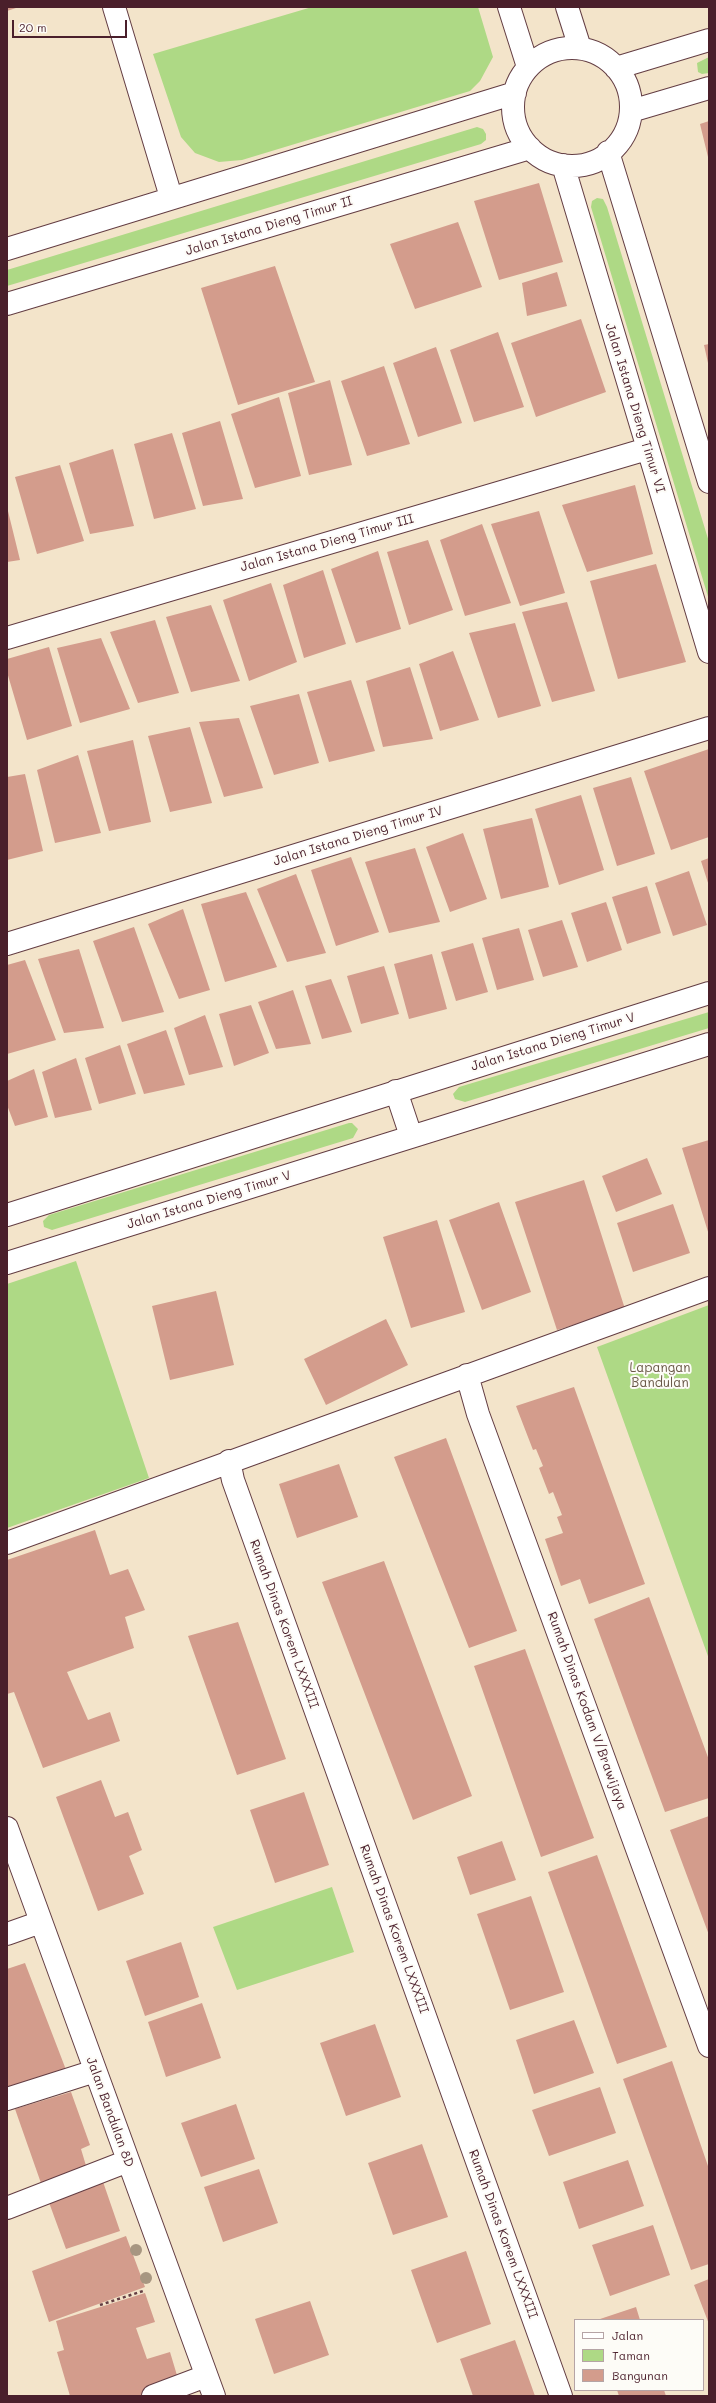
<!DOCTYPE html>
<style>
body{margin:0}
#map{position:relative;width:716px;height:2403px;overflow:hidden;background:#f3e4ca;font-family:Mali,sans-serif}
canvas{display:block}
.frame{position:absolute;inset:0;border:8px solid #4a1f2b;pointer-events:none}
.legend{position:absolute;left:574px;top:2319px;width:130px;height:72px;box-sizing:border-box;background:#fdfcf7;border:1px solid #b5a4a5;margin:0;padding:5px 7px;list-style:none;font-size:12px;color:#4a1f2b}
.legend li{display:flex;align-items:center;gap:8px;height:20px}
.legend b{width:20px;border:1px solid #b5a4a5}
.scale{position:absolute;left:12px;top:20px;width:115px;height:18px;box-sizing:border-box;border:2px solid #4a1f2b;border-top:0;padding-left:5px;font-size:12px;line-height:14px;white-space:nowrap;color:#4a1f2b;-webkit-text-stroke:3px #fdfcf7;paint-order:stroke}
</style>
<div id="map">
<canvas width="716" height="2403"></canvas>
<div class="frame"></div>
<ul class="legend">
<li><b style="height:5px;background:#fff"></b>Jalan</li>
<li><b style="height:11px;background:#aed985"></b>Taman</li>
<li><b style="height:11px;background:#d39c8c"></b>Bangunan</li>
</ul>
<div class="scale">20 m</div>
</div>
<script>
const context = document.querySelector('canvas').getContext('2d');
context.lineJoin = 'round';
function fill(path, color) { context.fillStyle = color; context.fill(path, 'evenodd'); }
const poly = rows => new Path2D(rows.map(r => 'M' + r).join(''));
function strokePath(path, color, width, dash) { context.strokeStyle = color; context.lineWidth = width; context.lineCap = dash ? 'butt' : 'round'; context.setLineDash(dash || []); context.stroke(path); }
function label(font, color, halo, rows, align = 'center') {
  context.font = font + ' Mali,sans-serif'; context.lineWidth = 4; context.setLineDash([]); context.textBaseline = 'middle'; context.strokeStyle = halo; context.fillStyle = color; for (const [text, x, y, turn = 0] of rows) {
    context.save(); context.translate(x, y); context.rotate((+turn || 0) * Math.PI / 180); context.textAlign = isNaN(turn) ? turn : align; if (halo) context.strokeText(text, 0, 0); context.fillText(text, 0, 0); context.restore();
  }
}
fill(poly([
 [312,7,478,7,493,57,480,81,470,91,242,160,219,162,195,153,181,137,153,54],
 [709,57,709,73,702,74,698,72,697,63],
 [477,127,483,129,486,134,486,140,481,144,7,286,7,270],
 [597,198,603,199,607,207,709,542,709,600,591,207,592,201],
 [709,1012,709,1028,465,1102,455,1099,453,1094,459,1087],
 [349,1123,352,1123,358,1129,353,1138,52,1230,44,1227,43,1221,49,1215],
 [76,1261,149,1478,7,1528,7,1284],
 [709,1305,709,1659,597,1347],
 [332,1887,354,1952,237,1990,213,1927]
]), '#aed985');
fill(poly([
 [7,7,19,7,7,11],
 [709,121,709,157,708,157,700,124],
 [539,183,563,262,499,280,474,201],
 [458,222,482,287,415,309,390,244],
 [275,266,315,382,238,405,201,288],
 [557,272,567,306,527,316,522,283],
 [581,319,606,392,536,417,511,343],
 [498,332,524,407,474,422,450,350],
 [709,344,709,363,708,363,704,345],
 [436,347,462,423,418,437,393,363],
 [384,366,410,444,367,456,341,381],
 [330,380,352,465,309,475,288,393],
 [279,397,301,476,255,488,231,414],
 [220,421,243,499,203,506,182,433],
 [172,433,196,509,154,519,134,444],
 [113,449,134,526,90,534,69,463],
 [60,465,84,541,37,554,15,477],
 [635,485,653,554,587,572,562,505],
 [7,507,20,560,7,562],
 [539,511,565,593,520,606,491,524],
 [482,524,511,603,465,616,440,540],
 [428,540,453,610,409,625,387,552],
 [378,551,401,629,356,643,331,569],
 [656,564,686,662,618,679,590,581],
 [323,570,346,644,304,658,283,585],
 [271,583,297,662,249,681,223,600],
 [567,602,595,691,552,702,522,612],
 [211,605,240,681,191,692,166,617],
 [155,620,179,693,138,703,110,632],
 [515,623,541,706,498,718,469,633],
 [101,638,130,709,80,723,57,648],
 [49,647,72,726,27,740,7,672,7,659],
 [453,651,479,720,440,731,419,664],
 [410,667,433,739,383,747,366,681],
 [351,680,375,751,329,762,307,692],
 [299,694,319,763,274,775,250,706],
 [239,718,263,788,224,797,199,722],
 [190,727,212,803,170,812,148,736],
 [133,740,151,822,109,831,87,751],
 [709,749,709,837,671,850,644,771],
 [78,755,101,833,55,843,37,770],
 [25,774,43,851,7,860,7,777],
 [631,777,655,854,617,866,593,788],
 [581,795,604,870,559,885,535,809],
 [532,818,549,887,501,899,483,829],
 [463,833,487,899,450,912,426,847],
 [415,848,440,922,389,933,365,862],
 [351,857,379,932,336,946,311,870],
 [709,858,709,886,701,861],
 [689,871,707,925,673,936,655,883],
 [296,874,326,953,287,962,257,889],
 [647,886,661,933,627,944,612,897],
 [246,892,277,967,225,982,201,904],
 [606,902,622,950,587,962,571,913],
 [183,909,210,990,179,999,148,924],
 [562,920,578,967,543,977,528,930],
 [134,927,164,1012,122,1022,93,941],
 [519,928,534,980,497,990,482,938],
 [473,943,488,992,456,1001,441,952],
 [79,949,104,1028,64,1033,38,959],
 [432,954,447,1009,409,1019,394,964],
 [25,960,56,1040,7,1054,7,965],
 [384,966,399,1014,361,1024,347,976],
 [331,979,352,1032,322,1039,305,986],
 [293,990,311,1044,276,1049,258,1002],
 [251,1005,269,1053,234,1066,219,1014],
 [205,1015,223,1067,189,1075,174,1028],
 [166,1030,185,1085,144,1094,127,1044],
 [120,1045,136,1094,99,1104,85,1058],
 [76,1058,92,1110,55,1118,42,1072],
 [34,1069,48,1117,15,1126,7,1105,7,1081],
 [709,1140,709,1235,682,1148],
 [647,1158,662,1194,616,1212,602,1176],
 [584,1180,625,1309,557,1330,515,1202],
 [499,1202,531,1292,482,1310,449,1220],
 [673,1204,690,1253,633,1272,617,1223],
 [437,1220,465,1312,411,1328,383,1237],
 [216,1291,234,1365,170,1380,152,1306],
 [386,1319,408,1365,326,1405,304,1359],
 [574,1387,645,1584,589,1604,580,1579,561,1586,545,1539,563,1533,557,1517,562,1515,553,1492,549,1494,539,1468,543,1466,536,1449,533,1450,516,1406],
 [446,1438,517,1631,469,1648,394,1457],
 [339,1464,358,1517,297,1538,279,1484],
 [95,1530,110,1575,128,1569,145,1610,125,1617,134,1648,67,1672,88,1720,110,1712,120,1741,43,1768,14,1692,7,1694,7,1560],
 [384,1561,472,1796,413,1820,322,1582],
 [649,1597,709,1760,709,1798,665,1812,594,1619],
 [238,1622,286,1759,237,1775,188,1636],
 [525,1649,594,1838,541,1857,474,1666],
 [101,1780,115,1817,128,1812,142,1850,129,1856,144,1894,98,1911,56,1797],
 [304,1792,329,1865,275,1883,250,1810],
 [709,1816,709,1935,670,1830],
 [502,1841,516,1880,470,1895,457,1857],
 [597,1855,667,2047,617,2064,548,1872],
 [531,1896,564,1992,510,2010,477,1914],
 [181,1942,199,1997,145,2016,126,1961],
 [25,1963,68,2075,7,2095,7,1969],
 [202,2003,221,2058,166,2077,148,2022],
 [574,2020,594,2073,534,2094,516,2040],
 [375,2024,401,2097,346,2116,320,2043],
 [672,2061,709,2169,709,2264,691,2270,623,2079],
 [600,2087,616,2133,549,2156,532,2110],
 [71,2092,90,2145,81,2149,87,2169,42,2186,15,2109],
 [236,2104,255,2159,201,2177,181,2123],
 [422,2144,448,2217,393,2235,368,2163],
 [628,2160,644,2206,579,2229,563,2182],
 [259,2169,278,2223,223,2242,204,2187],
 [101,2176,120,2231,66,2249,47,2197],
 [653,2225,670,2275,610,2296,592,2245],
 [126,2236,145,2287,49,2322,32,2271],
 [466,2251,491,2324,437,2343,411,2270],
 [709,2279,709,2324,694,2285],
 [145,2293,155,2322,136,2328,147,2359,170,2352,179,2382,140,2396,70,2396,57,2352,64,2350,56,2321],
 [310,2301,329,2355,274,2374,255,2319],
 [636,2307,640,2320,597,2320],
 [515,2340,535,2396,473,2396,460,2359],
 [617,2390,664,2390,666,2396,619,2396]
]), '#d39c8c');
const minor = poly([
 [114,7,171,197],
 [509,7,528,67],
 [567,7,580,48],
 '513 107a59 59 0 1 1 118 0a59 59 0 1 1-118 0Z',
 [616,68,709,40],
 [631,111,709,88],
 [608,152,709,482],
 [563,165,709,652],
 [7,249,515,93],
 [7,304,530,148],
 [7,638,647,449],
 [7,944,709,728],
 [396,1091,411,1136],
 [7,1215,709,993],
 [7,1263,709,1044],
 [467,1375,478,1414,709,2046],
 [229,1461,233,1480,561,2396],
 [7,1543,709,1288],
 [7,1828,214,2396],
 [7,1934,41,1922],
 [7,2099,95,2071],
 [7,2208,128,2161],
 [153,2396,206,2376]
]);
strokePath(minor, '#633d43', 24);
strokePath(poly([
 [100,2305,143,2291]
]), '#633d43', 2.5, [3, 3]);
strokePath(minor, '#fff', 22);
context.fillStyle = '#a79681';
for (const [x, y] of [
 [136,2250],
 [146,2278]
]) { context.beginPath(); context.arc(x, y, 6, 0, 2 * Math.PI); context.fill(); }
label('13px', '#4a1f2b', '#fdfcf7', [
 ["Jalan Istana Dieng Timur II",269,226,-17],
 ["Jalan Istana Dieng Timur VI",635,408,73],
 ["Jalan Istana Dieng Timur III",327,543,-16],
 ["Jalan Istana Dieng Timur IV",358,836,-17],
 ["Jalan Istana Dieng Timur V",553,1042,-17],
 ["Jalan Istana Dieng Timur V",209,1200,-17],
 ["Rumah Dinas Korem LXXXIII",284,1624,70],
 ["Rumah Dinas Kodam V/Brawijaya",587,1711,70],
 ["Rumah Dinas Korem LXXXIII",394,1929,70],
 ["Jalan Bandulan 8D",110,2112,70],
 ["Rumah Dinas Korem LXXXIII",503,2234,70]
]);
label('13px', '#685746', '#fdfcf7', [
 ["Lapangan",660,1368],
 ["Bandulan",660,1383]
]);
</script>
